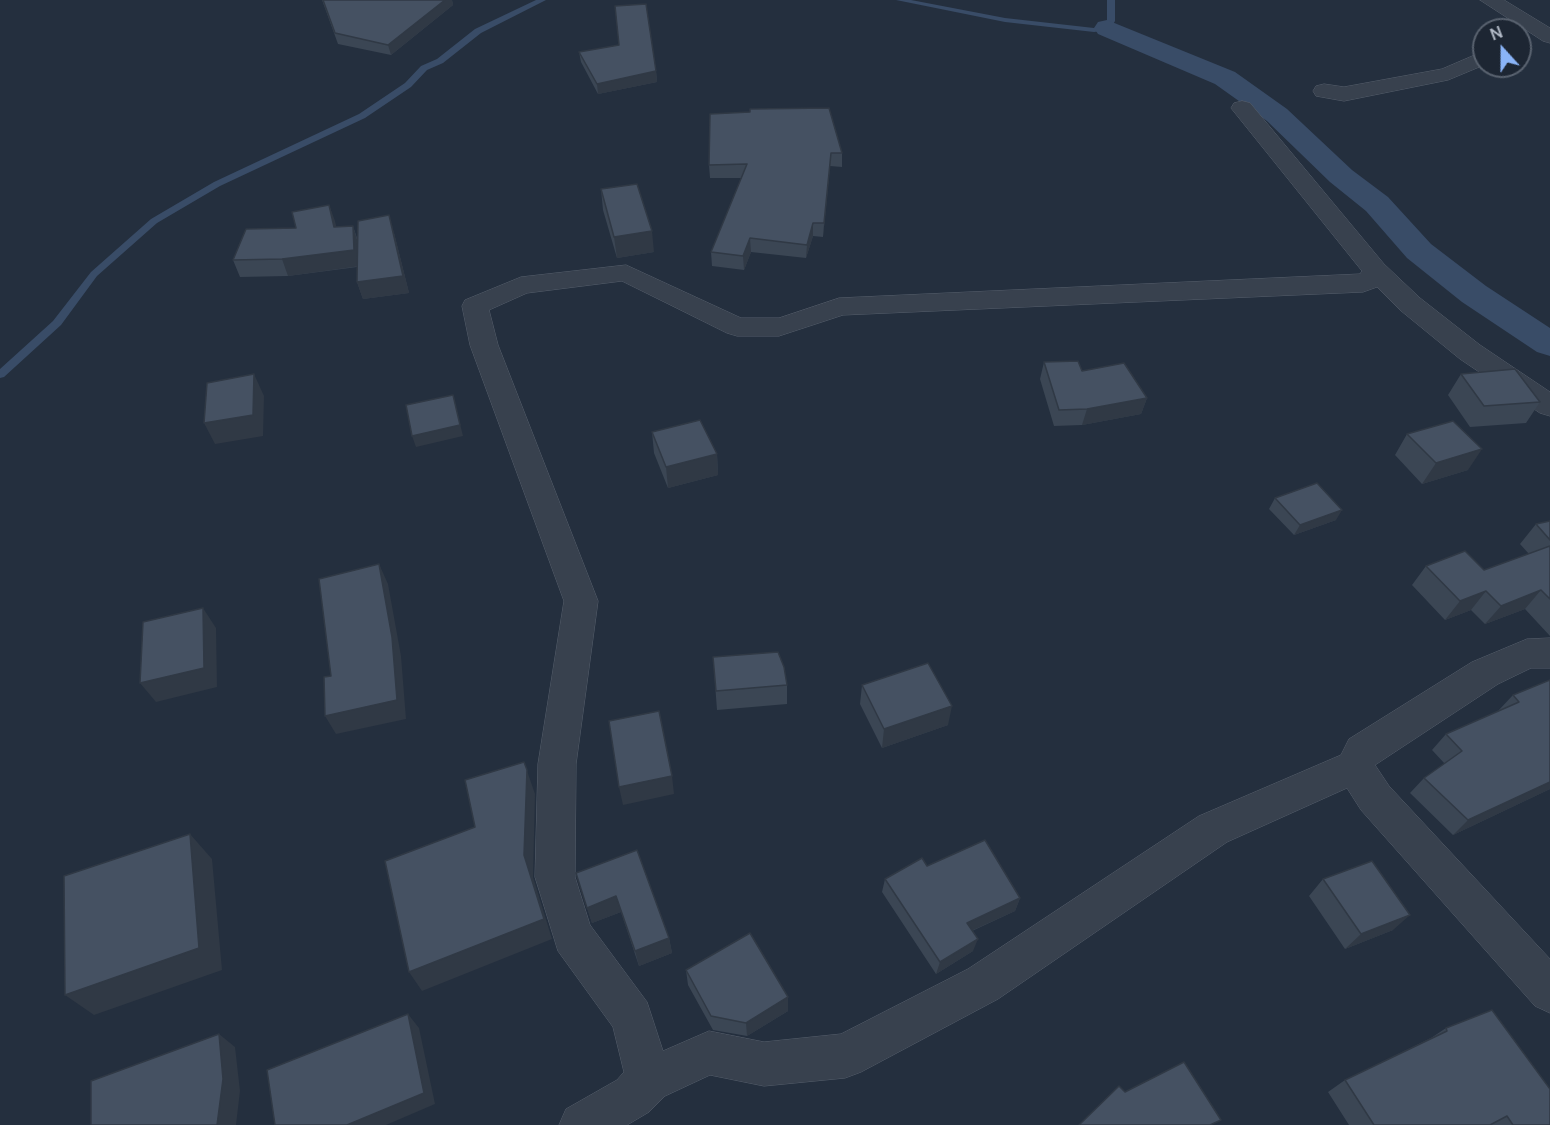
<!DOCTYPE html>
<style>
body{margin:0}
#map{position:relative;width:1550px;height:1125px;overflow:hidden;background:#242f3e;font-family:Manrope,sans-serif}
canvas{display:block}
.north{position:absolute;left:1472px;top:18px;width:60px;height:60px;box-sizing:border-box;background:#1d2633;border:2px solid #59626f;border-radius:50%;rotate:339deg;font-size:16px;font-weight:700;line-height:24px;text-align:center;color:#b4bcc9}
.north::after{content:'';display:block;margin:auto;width:21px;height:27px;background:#8ab4f8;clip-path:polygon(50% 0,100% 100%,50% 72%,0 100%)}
</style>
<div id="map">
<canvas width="1550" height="1125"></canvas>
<div class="north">N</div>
</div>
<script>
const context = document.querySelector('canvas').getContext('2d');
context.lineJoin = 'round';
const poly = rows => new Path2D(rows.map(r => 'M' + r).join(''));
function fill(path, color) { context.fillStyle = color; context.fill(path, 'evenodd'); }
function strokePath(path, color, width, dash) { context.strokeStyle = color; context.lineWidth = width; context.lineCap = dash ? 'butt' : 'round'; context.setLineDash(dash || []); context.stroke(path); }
fill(poly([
 [536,0,546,0,481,33,443,63,427,70,411,87,365,118,220,186,157,223,97,276,61,325,4,377,0,378,0,369,53,321,91,272,151,219,214,182,359,114,405,83,421,66,437,59,475,29,536,0],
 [896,0,911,0,1005,18,1094,28,1104,26,1107,21,1107,0,1115,0,1115,21,1110,30,1094,32,1005,22,896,0]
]), '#394c67');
fill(poly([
 [1107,20,1235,72,1287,109,1352,170,1388,197,1431,244,1486,286,1550,328,1550,356,1537,352,1462,302,1407,258,1366,211,1330,182,1267,121,1215,84,1098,34,1094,28,1098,22,1107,20]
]), '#394c67');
const street = poly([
 [1480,0,1504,0,1550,28,1550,43,1543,41,1480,0],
 [1484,51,1484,65,1448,80,1344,101,1316,96,1313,91,1316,86,1324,84,1344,87,1442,69,1484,51],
 [1242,101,1250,103,1384,264,1420,298,1480,345,1550,392,1550,416,1540,413,1460,359,1400,310,1377,287,1363,292,843,315,779,336,737,336,727,333,622,281,527,293,489,310,498,345,598,601,576,764,575,877,590,925,647,1002,663,1051,709,1031,764,1042,841,1034,968,969,1199,816,1341,755,1349,739,1472,662,1527,639,1550,638,1550,668,1531,668,1498,684,1375,765,1389,786,1550,959,1550,1013,1535,1006,1361,810,1347,788,1227,842,998,999,861,1072,845,1078,764,1086,710,1075,665,1096,649,1112,627,1125,559,1125,566,1109,617,1080,624,1072,613,1027,558,951,535,877,538,764,564,601,470,345,462,306,465,300,521,277,626,265,741,318,779,318,839,298,1360,274,1362,271,1231,108,1234,103,1242,101]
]);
strokePath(street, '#565f6c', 1);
fill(street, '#38414e');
fill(poly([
 [322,0,452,0,453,5,391,55,338,44],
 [579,52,656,71,657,82,598,94,581,62],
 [710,114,842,153,842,167,830,166,823,237,813,236,806,258,751,252,744,270,712,266,711,252,742,178,710,178,709,165],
 [601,189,654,252,617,258,603,210],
 [329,205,336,227,353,226,358,241,394,233,409,293,363,299,357,282,357,267,288,276,240,277,233,260,296,228],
 [1044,362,1082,371,1147,398,1141,414,1082,425,1054,426,1040,379],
 [1461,374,1540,402,1526,423,1470,427,1448,395],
 [652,432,717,454,718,475,668,488,654,453],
 [1407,434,1468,470,1422,484,1395,455],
 [1275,498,1336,520,1294,535,1269,509],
 [1550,521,1550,636,1525,609,1485,624,1471,610,1445,620,1412,585,1426,566,1484,570,1529,554,1520,544,1536,524],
 [713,657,787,685,787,704,717,710],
 [1550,680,1550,789,1453,835,1410,793,1424,778,1445,764,1432,750,1446,734,1498,711,1513,695],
 [862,685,948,725,882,748,860,704],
 [927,866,1020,898,1015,911,972,931,973,951,936,974,882,892,885,879],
 [576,873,669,938,672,953,639,966,621,912,592,923],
 [1323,879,1393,930,1345,949,1309,896],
 [686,970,788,1011,747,1036,713,1030,688,985],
 [1446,1028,1550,1125,1349,1125,1328,1092,1345,1080,1431,1038]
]), '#3b4654');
fill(poly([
 [445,0,452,0,453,5,391,55,388,45],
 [656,71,657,82,598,94,597,84],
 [831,153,830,166,823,237,824,223],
 [329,205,335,221,340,243,334,227],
 [389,215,394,233,409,293,363,299,357,282],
 [813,223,813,236,806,258,807,245],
 [353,226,358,243,360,266,288,276,282,259],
 [652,231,654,252,617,258,614,237],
 [750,238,751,252,744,270,743,256],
 [254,374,264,396,263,436,215,444,204,423],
 [453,395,463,436,416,447,412,436],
 [1147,398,1141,414,1082,425,1087,409],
 [1482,449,1468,470,1422,484,1436,463],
 [717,454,718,475,668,488,666,467],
 [1342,510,1336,520,1294,535,1300,525],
 [379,564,388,584,401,656,406,719,336,734,325,716],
 [1541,590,1525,609,1485,624,1501,606],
 [1486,591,1471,610,1445,620,1460,601],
 [203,608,216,628,217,687,156,702,140,683],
 [952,706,948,725,882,748,884,729],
 [524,762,535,794,533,877,552,939,422,991,409,972],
 [672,776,674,794,623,805,619,787],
 [1550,782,1550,789,1453,835,1468,820],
 [190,834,212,859,222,970,94,1015,65,995],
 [616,896,621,912,592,923,587,908],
 [1020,898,1015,911,962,935,967,923],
 [1410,915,1393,930,1345,949,1361,934],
 [669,938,672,953,639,966,635,951],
 [978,939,973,951,936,974,940,962],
 [788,997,788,1011,747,1036,746,1023],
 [408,1014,419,1028,435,1104,386,1125,347,1125],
 [219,1034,235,1047,240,1091,236,1125,217,1125]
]), '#303945');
const building = poly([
 [323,0,445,0,388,45,335,33,323,0],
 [646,4,656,71,597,84,579,52,619,45,615,6,646,4],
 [829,108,842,153,831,153,824,223,813,223,807,245,750,238,743,256,711,252,747,164,709,165,710,114,750,112,750,109,829,108],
 [637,184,652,231,614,237,601,189,637,184],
 [329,205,334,227,353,226,354,250,282,259,233,260,246,229,296,228,292,212,329,205],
 [389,215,403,276,357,282,358,221,389,215],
 [1078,361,1082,371,1124,363,1147,398,1087,409,1059,410,1044,362,1078,361],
 [1515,369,1540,402,1484,406,1461,374,1515,369],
 [254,374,253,415,204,423,207,383,254,374],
 [453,395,460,425,412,436,406,405,453,395],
 [700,420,717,454,666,467,652,432,700,420],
 [1453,421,1482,449,1436,463,1407,434,1453,421],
 [1317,483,1342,510,1300,525,1275,498,1317,483],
 [1550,521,1550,540,1536,524,1550,521],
 [1550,546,1550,599,1541,590,1501,606,1486,591,1460,601,1426,566,1465,551,1484,570,1550,546],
 [379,564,392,637,397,700,325,716,324,677,331,676,319,579,379,564],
 [203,608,204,668,140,683,143,622,203,608],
 [778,652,784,667,787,685,716,691,713,657,778,652],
 [928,663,952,706,884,729,862,685,928,663],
 [1550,680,1550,782,1468,820,1424,778,1462,751,1446,734,1519,702,1513,695,1550,680],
 [659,711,672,776,619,787,609,721,659,711],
 [524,762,527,770,524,855,544,919,409,972,385,861,475,827,465,780,524,762],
 [190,834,199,948,65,995,64,876,190,834],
 [985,840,1020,898,967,923,978,939,940,962,885,879,922,858,927,866,985,840],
 [637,850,669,938,635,951,616,896,587,908,576,873,637,850],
 [1372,861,1410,915,1361,934,1323,879,1372,861],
 [750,933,788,997,746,1023,711,1016,686,970,750,933],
 [1492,1010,1550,1089,1550,1125,1513,1125,1507,1116,1490,1125,1374,1125,1345,1080,1447,1031,1446,1028,1492,1010],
 [408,1014,424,1093,347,1125,275,1125,267,1070,408,1014],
 [219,1034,223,1079,217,1125,91,1125,91,1081,219,1034],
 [1184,1062,1221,1120,1210,1125,1079,1125,1119,1086,1125,1092,1184,1062]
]);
fill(building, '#455162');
strokePath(building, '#303945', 1.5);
</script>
